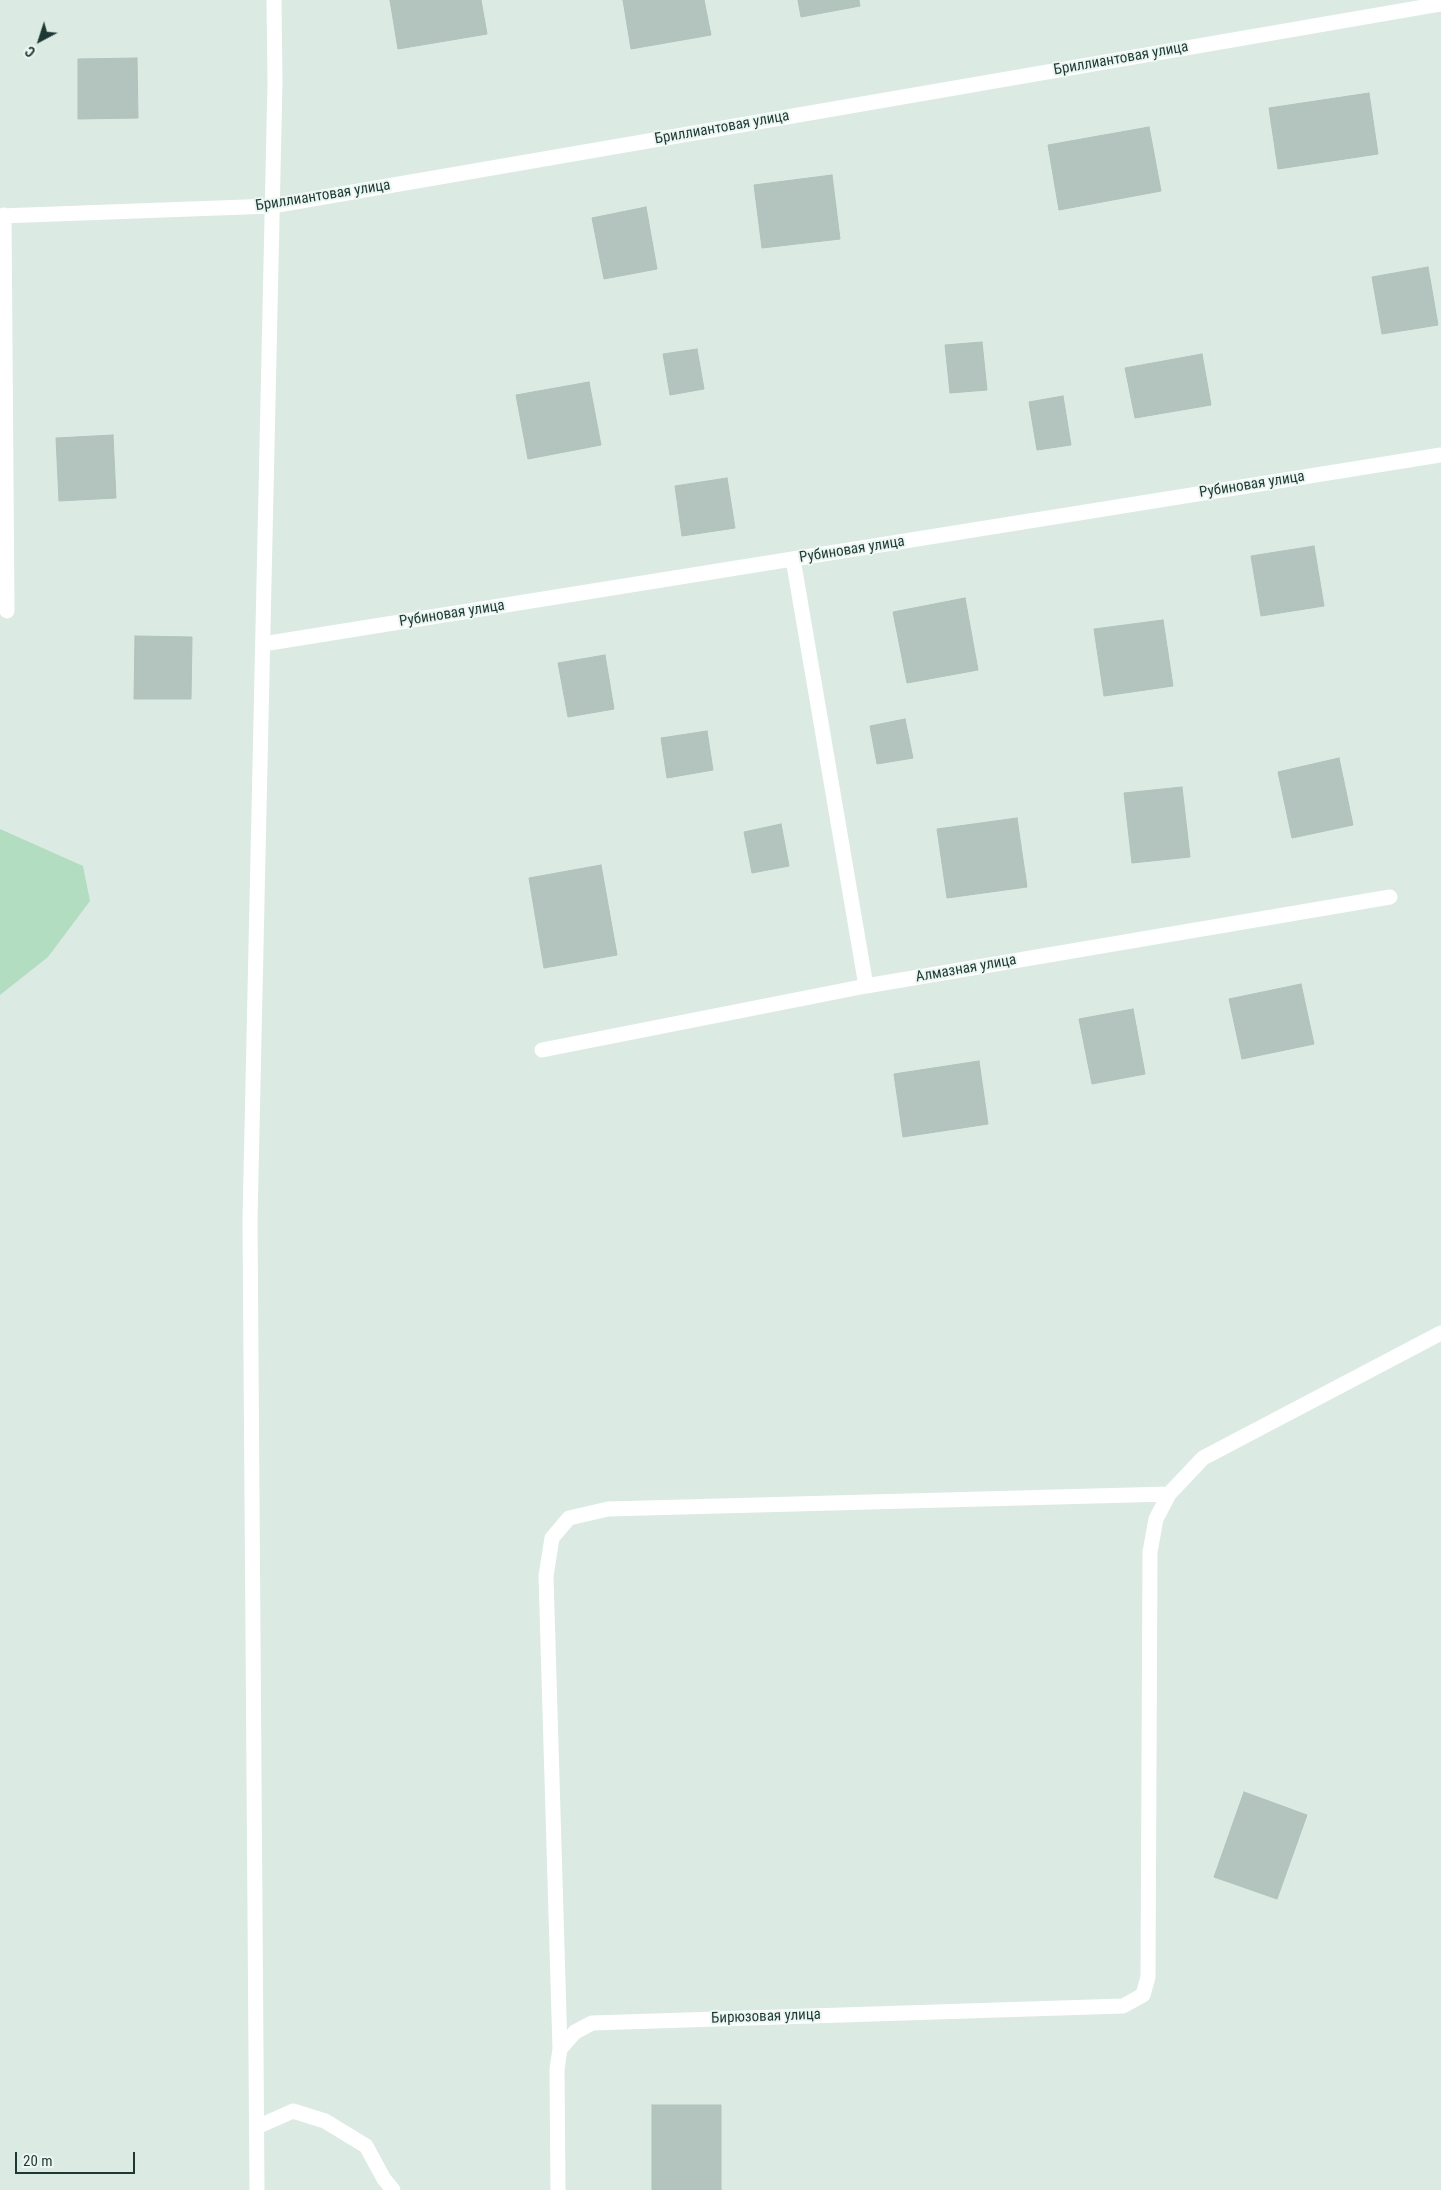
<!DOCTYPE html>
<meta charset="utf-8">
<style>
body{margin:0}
#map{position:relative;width:1441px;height:2190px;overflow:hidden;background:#dceae4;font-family:"Roboto Condensed",sans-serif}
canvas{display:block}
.north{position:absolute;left:15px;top:15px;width:50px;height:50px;-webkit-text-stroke:4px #ecf6f2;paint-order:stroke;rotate:220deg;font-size:14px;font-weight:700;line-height:20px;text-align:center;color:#1e3933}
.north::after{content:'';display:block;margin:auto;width:18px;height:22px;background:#1e3933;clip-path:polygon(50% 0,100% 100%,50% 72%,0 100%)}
.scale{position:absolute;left:15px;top:2152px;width:120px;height:22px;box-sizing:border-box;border:2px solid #1e3933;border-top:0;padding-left:6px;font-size:15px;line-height:18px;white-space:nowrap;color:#1e3933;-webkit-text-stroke:4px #ecf6f2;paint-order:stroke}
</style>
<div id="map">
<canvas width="1441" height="2190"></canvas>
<div class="north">С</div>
<div class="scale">20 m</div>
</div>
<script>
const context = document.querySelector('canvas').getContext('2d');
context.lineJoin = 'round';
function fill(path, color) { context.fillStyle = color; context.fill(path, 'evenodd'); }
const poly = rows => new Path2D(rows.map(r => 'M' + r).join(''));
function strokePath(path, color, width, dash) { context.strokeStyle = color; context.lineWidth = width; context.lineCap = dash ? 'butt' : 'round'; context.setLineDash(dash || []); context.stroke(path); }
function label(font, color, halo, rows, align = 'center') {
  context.font = font + ' "Roboto Condensed",sans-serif'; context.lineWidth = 4; context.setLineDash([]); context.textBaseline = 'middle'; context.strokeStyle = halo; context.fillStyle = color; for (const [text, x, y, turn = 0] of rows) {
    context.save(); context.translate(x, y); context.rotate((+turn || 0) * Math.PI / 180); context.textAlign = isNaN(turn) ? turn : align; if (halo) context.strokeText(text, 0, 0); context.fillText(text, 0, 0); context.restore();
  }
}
fill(poly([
 [0,829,83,866,90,901,48,957,0,995]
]), '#b3ddc1');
const building = poly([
 [390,0,481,0,487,34,398,49,390,0],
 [623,0,704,0,711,35,631,49,623,0],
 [798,0,859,0,860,6,801,17,798,0],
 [137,58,138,118,78,119,78,59,137,58],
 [1369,93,1378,154,1278,169,1269,108,1369,93],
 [1149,127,1161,191,1059,210,1048,145,1149,127],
 [832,175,840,239,762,248,754,185,832,175],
 [646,207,657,269,604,279,592,218,646,207],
 [1428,267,1438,325,1382,334,1372,277,1428,267],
 [982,342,987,390,950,393,945,345,982,342],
 [697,349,704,389,670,395,663,354,697,349],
 [1202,354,1211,405,1135,418,1125,368,1202,354],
 [589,382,601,445,528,459,516,395,589,382],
 [1063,396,1071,445,1037,450,1029,402,1063,396],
 [113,435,116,498,59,501,56,438,113,435],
 [727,478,735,528,682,536,675,486,727,478],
 [1314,546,1324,606,1261,616,1251,556,1314,546],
 [965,598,978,670,907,683,893,612,965,598],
 [1163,620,1173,686,1104,696,1094,629,1163,620],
 [135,636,192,637,191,699,134,699,135,636],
 [605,655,614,709,568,717,558,663,605,655],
 [905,719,913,758,877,764,870,726,905,719],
 [707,731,713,770,667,778,661,738,707,731],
 [1339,758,1353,825,1292,838,1278,772,1339,758],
 [1182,787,1190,857,1132,863,1124,793,1182,787],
 [1017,818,1027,887,947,898,937,829,1017,818],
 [781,824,789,866,752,873,744,832,781,824],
 [601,865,617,955,544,968,529,878,601,865],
 [1301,984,1314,1044,1242,1059,1229,999,1301,984],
 [1133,1009,1145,1074,1092,1084,1079,1019,1133,1009],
 [979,1061,988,1124,903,1137,894,1074,979,1061],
 [1244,1792,1307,1815,1277,1899,1214,1877,1244,1792],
 [652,2105,721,2105,721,2190,652,2190,652,2105]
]);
fill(building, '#b2c4bd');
strokePath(building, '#afc3bc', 1);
strokePath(poly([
 [4,215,7,611],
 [0,216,272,206,1441,4],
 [793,559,866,986],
 [263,644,1441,455],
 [542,1050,866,986,1390,897],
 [560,2049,546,1576,552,1538,569,1518,608,1509,1169,1494],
 [257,2127,293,2111,325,2121,366,2146,384,2179,393,2190],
 [257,2190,250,1219,275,82,274,0],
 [558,2190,557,2069,560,2049,575,2032,592,2023,1123,2006,1143,1995,1148,1977,1150,1552,1156,1519,1169,1494,1203,1458,1441,1333]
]), '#fff', 15);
label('15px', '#1e3933', '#ecf6f2', [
 ["Бриллиантовая улица",1121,59,-10],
 ["Бриллиантовая улица",722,128,-10],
 ["Бриллиантовая улица",323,196,-9],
 ["Рубиновая улица",1252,485,-9],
 ["Рубиновая улица",852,550,-9],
 ["Рубиновая улица",452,614,-9],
 ["Алмазная улица",966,969,-10],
 ["Бирюзовая улица",766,2017,-2]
]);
</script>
